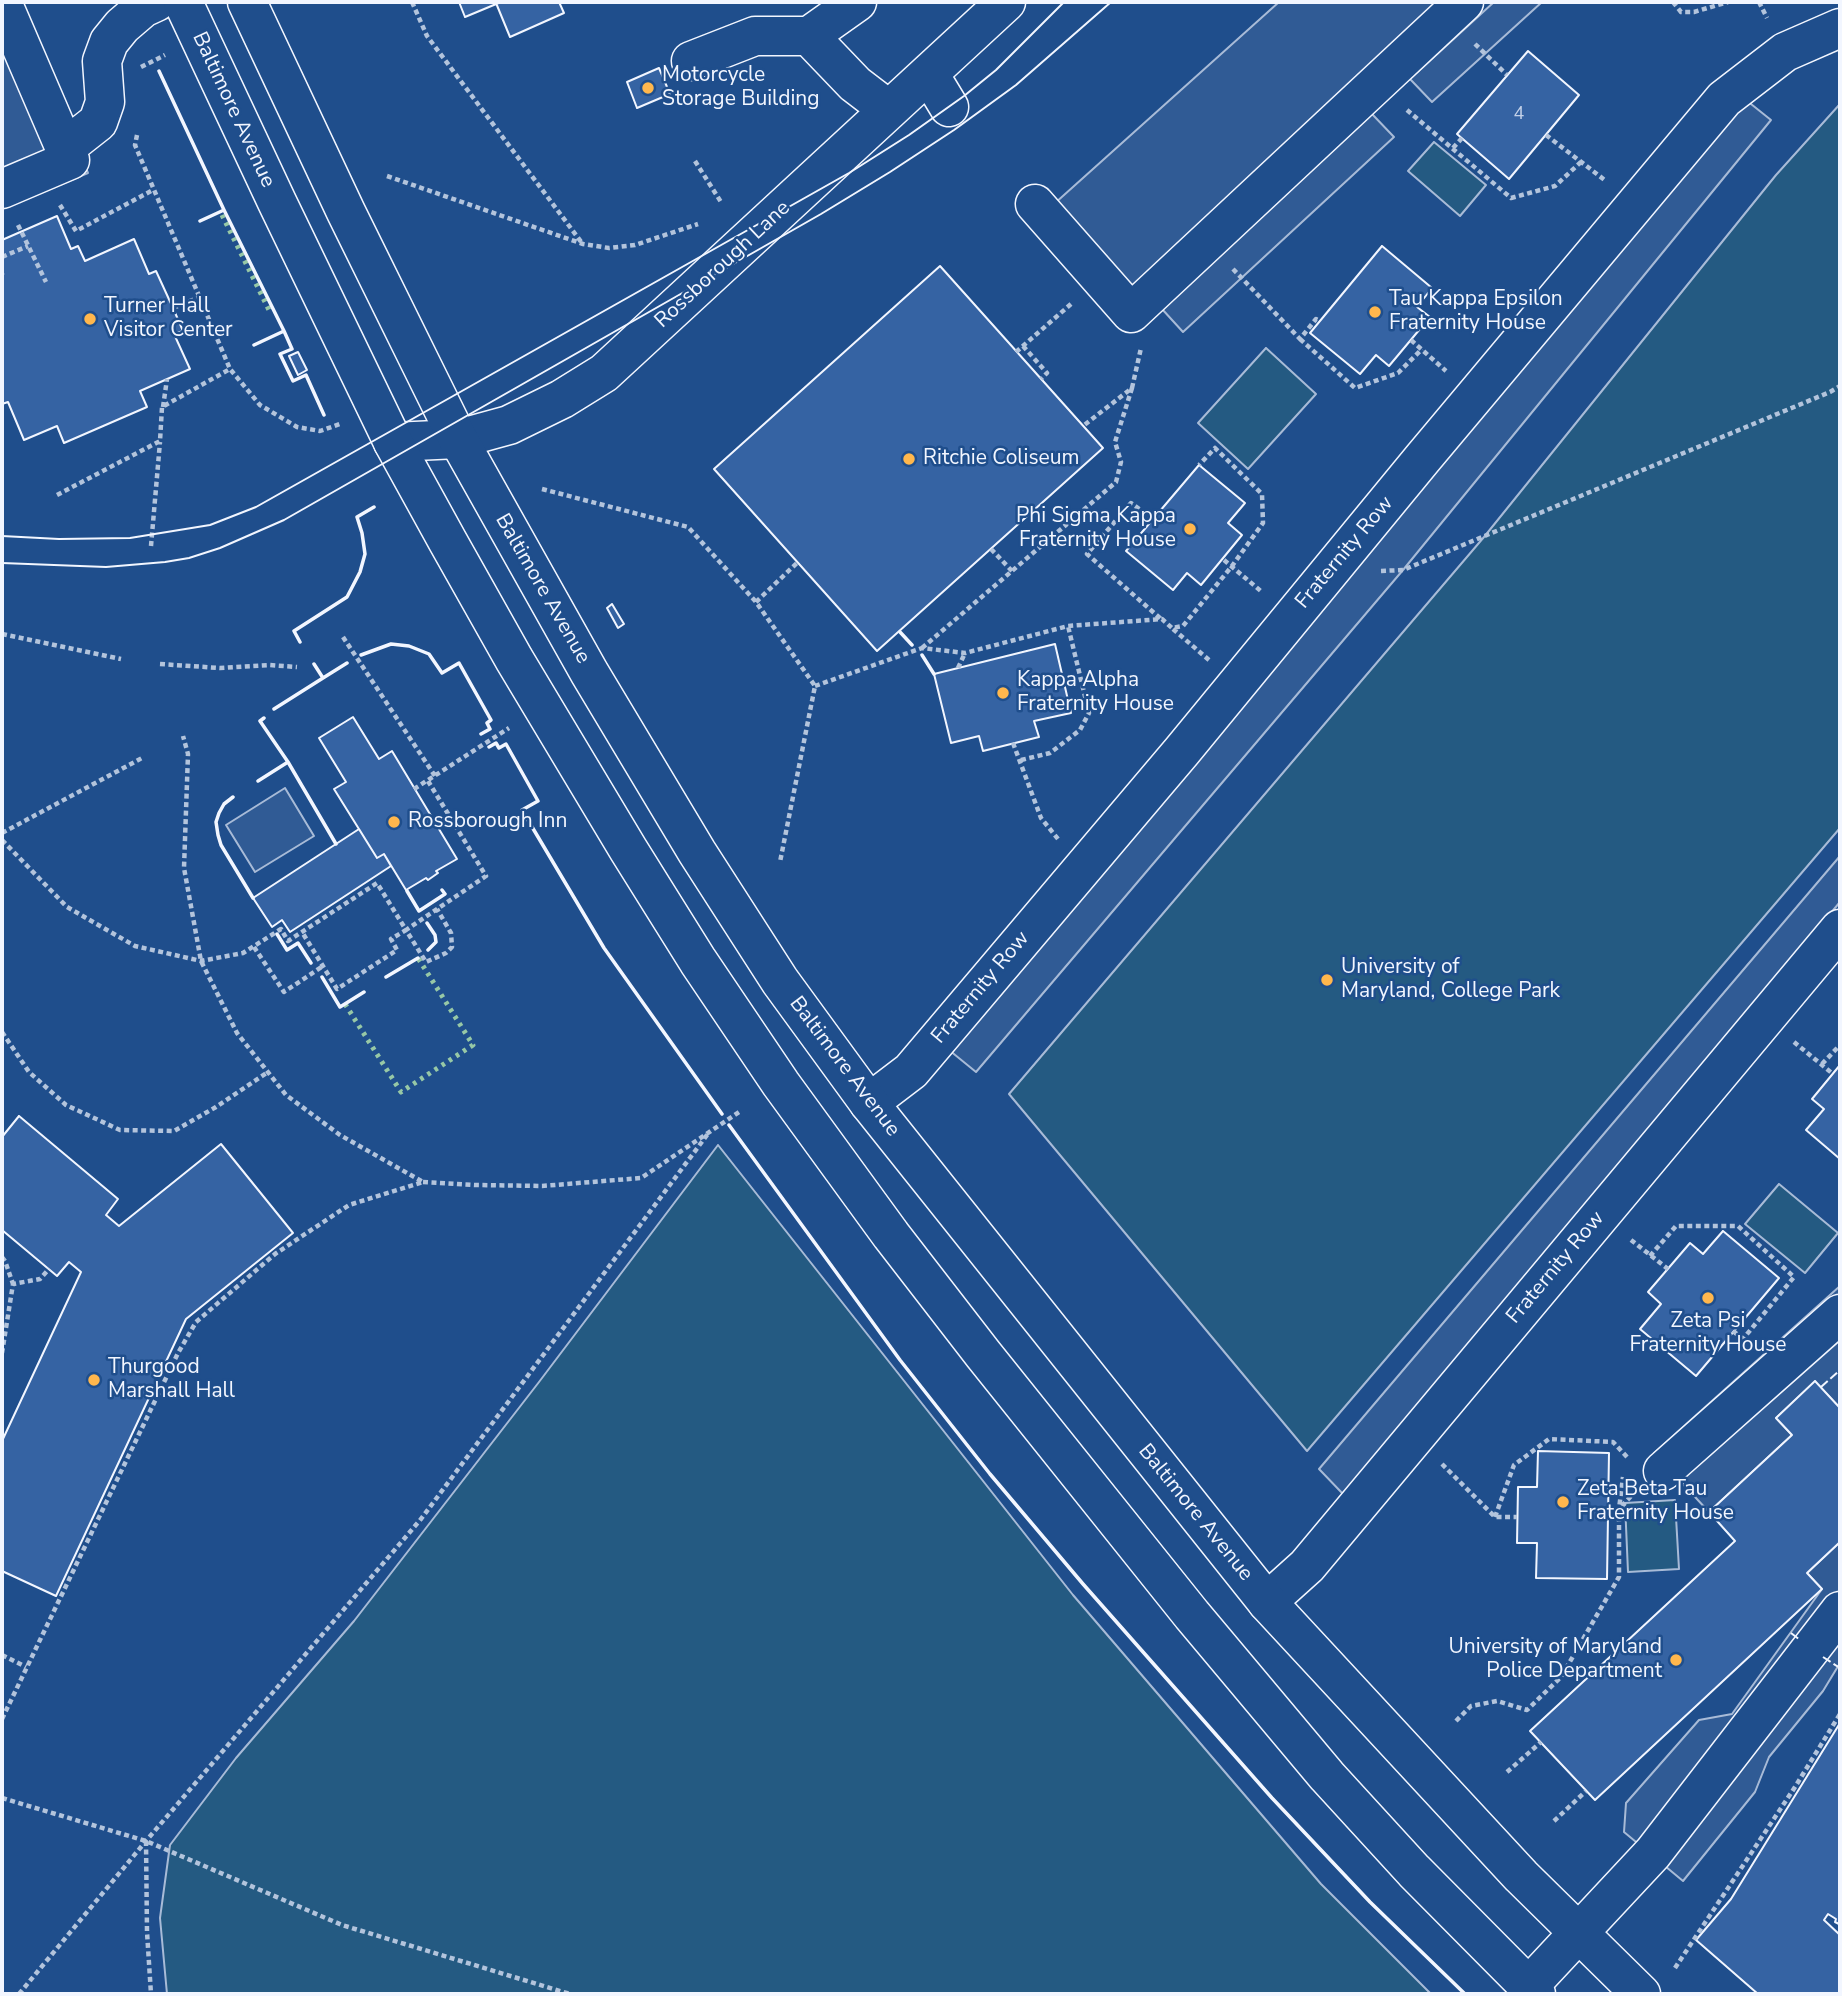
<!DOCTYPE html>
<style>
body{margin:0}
#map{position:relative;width:1842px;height:1996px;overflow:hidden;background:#1f4e8c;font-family:"Nunito Sans",sans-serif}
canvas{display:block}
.frame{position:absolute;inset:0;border:4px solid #f2f6ff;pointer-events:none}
</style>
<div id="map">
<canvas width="1842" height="1996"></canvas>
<div class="frame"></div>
</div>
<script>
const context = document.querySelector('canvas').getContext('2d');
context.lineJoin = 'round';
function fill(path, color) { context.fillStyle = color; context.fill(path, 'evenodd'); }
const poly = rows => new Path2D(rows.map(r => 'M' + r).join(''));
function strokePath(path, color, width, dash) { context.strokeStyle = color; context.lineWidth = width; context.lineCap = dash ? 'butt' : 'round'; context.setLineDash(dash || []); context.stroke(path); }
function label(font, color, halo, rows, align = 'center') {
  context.font = font + ' "Nunito Sans",sans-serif'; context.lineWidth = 5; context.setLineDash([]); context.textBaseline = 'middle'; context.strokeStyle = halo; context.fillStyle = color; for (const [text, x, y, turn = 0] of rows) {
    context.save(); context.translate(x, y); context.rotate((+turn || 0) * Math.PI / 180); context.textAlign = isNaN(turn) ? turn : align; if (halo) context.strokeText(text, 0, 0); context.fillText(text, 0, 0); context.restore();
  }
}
const green = poly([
 [1840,104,1840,828,1307,1451,1009,1094,1484,537,1776,175,1840,104],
 [1434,142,1486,185,1460,216,1408,171,1434,142],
 [1266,348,1316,394,1248,469,1198,423,1266,348],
 [718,1145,1073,1595,1321,1884,1431,1994,167,1994,160,1918,170,1845,236,1758,354,1621,539,1382,718,1145],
 [1779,1184,1838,1233,1805,1273,1745,1224,1779,1184],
 [1675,1500,1679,1569,1628,1572,1625,1503,1675,1500]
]);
fill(green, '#245a82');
strokePath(green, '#a8bbd7', 2);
const parking = poly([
 [2,2,18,2,88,173,2,209,2,2],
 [1279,2,1447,2,1132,291,1054,204,1279,2],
 [1494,2,1542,2,1432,102,1410,79,1494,2],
 [1746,100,1771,120,1403,570,976,1072,949,1050,1746,100],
 [1372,114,1394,137,1183,332,1162,309,1372,114],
 [285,788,314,836,255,872,226,825,285,788],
 [1840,856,1840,902,1343,1494,1319,1469,1840,856],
 [1840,1286,1840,1408,1815,1382,1776,1418,1792,1435,1709,1512,1654,1453,1840,1286],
 [1840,1542,1840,1663,1823,1691,1769,1757,1755,1792,1683,1881,1624,1832,1626,1803,1699,1720,1732,1714,1822,1589,1807,1573,1840,1542]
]);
fill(parking, '#305b95');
strokePath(parking, '#a8bbd7', 2);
const building = poly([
 [459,2,501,2,465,17,459,2],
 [499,2,559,2,564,13,510,37,496,3,499,2],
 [1528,51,1579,95,1509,179,1457,134,1528,51],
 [659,68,670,94,637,108,627,82,659,68],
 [57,216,71,249,78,246,85,261,134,239,149,274,156,271,173,308,183,331,174,334,190,369,140,391,147,407,64,443,57,426,24,440,8,402,2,404,2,240,57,216],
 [1382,246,1432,288,1417,307,1430,317,1389,366,1376,355,1360,374,1310,333,1382,246],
 [940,266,1103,448,877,651,714,469,940,266],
 [298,352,307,370,298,375,289,356,298,352],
 [1199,465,1245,503,1228,523,1242,535,1201,585,1187,573,1173,590,1126,551,1199,465],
 [612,604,624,624,618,628,607,608,612,604],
 [1055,644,1071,713,1034,721,1039,737,983,751,979,736,951,743,934,674,1055,644],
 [353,717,379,759,392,751,457,859,436,871,438,873,428,880,426,878,406,890,384,854,377,858,334,789,346,782,319,738,353,717],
 [359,829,377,858,384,854,391,866,290,932,282,920,272,927,253,898,359,829],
 [1840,1065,1840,1159,1806,1130,1824,1109,1812,1099,1840,1065],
 [19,1116,118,1199,106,1215,119,1226,221,1144,293,1233,186,1319,56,1596,2,1571,2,1441,81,1272,69,1262,57,1276,2,1230,2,1137,19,1116],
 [1723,1231,1779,1278,1696,1376,1640,1329,1661,1304,1648,1292,1690,1243,1703,1254,1723,1231],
 [1815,1381,1840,1408,1840,1542,1807,1573,1822,1589,1595,1800,1530,1731,1735,1541,1709,1512,1792,1435,1776,1418,1815,1381],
 [1538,1451,1609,1453,1607,1579,1536,1578,1537,1543,1517,1543,1518,1487,1537,1487,1538,1451],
 [1840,1723,1840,1922,1839,1924,1835,1922,1836,1919,1828,1914,1824,1920,1840,1935,1840,1994,1758,1994,1696,1940,1731,1899,1840,1723]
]);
fill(building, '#3563a3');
strokePath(building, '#f2f6ff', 2);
const minor = poly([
 [2,2,70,160,2,189],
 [857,2,809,36,855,84,889,110],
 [691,61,755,36,809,36],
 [929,74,949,107],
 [65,148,98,122,105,102,102,61,109,42,122,26,143,8,156,2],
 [1035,204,1131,313,1464,2],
 [393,442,458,439,509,425,562,399,604,373,1006,2],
 [869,1103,911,1071,1182,751,1423,458,1724,99,1785,52,1840,28],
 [1663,1471,1840,1314],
 [1267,1602,1307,1566,1840,929],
 [1528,1987,1653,1853,1840,1611]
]);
const major = poly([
 [183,2,277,202,393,442,447,540,514,659,628,849,698,961,781,1084,891,1235,983,1354,1192,1615,1327,1776,1414,1871,1536,1994],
 [247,2,346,212,458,439,589,672,697,852,780,981,869,1103,1267,1602,1521,1876,1641,1994]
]);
strokePath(minor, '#f2f6ff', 41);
strokePath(major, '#f2f6ff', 41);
strokePath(poly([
 [412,2,427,36,582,243],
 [1673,2,1681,12,1694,12,1728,2],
 [1759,2,1767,18],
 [1475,44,1507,75],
 [141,67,165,55],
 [1407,110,1511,198,1555,186,1581,162],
 [137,135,135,145,230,369],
 [1546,135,1606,181],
 [1453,148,1462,138],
 [695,161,721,202],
 [387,176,583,244,609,248,635,245,698,224],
 [60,205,76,231,153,190],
 [18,225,46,282],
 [2,257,28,246],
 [1233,269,1300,339,1316,319,1320,321],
 [2,273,2,275],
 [173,308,200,297],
 [1300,339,1355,388,1398,373,1422,349],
 [1411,340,1446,371],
 [1023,346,1047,373,1041,379],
 [1016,352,1071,304],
 [1132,388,1141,348],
 [163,407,167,379],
 [542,489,688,527,756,602,815,686,780,862],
 [57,495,160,441,162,407,230,369,260,405,297,427,320,431,340,424],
 [1153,519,1131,503,1087,554,1161,619],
 [151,546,160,442],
 [991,549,1012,571],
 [1224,560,1262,592],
 [1381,571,1403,570,1830,392,1840,386],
 [756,602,798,562],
 [1173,629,1209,660],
 [2,634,121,659],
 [343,637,435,776],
 [922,648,1116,482,1121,462,1115,442,1132,388,1083,426],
 [160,664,220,668,269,665,297,667],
 [958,668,965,653],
 [815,686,922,648,965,653,1068,626,1162,619,1172,628,1183,626,1232,566,1263,523,1262,494,1215,448,1199,465],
 [1013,743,1041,818,1058,839],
 [1021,760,1050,753,1080,730,1089,713,1068,626],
 [428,781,486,876,406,930,426,962,446,953,452,947,451,933,437,909],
 [414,789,509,728],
 [2,833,142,758],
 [2,840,67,907,135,946,201,961,243,953,281,929,288,941,377,883,406,930,391,939,397,950,337,989,302,932],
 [254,947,284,992,323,966],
 [2,1032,29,1072,66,1105,120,1130,174,1131,216,1107,268,1072],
 [1794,1042,1833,1074],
 [1822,1064,1840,1045],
 [423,1182,474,1185,542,1186,641,1178,739,1112],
 [1631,1240,1668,1269],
 [1650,1256,1676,1226,1738,1226,1794,1277,1743,1339],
 [2,1257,5,1261,13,1284],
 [1733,1331,1743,1339],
 [2,1353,13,1284,40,1279,49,1269],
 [1442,1464,1495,1517,1517,1517],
 [1608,1516,1619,1509,1633,1494],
 [1495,1517,1514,1465,1549,1439,1613,1442,1628,1458],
 [2,1655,26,1667],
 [2,1719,178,1353,196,1322,275,1254,349,1205,423,1182,340,1135,286,1095,237,1033,201,961,184,868,188,754,183,736],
 [1456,1721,1471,1706,1497,1701,1527,1710,1561,1677,1619,1577,1619,1509,1623,1477],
 [1507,1772,1541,1742],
 [2,1798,146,1841,342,1925,570,1994],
 [1554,1821,1586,1791],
 [146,1841,147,1932,151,1994],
 [1675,1968,1795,1787,1840,1714],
 [19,1994,146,1841,421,1519,710,1131]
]), '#b3c4dc', 4.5, [5, 3.5]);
strokePath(minor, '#1f4e8c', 38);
strokePath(major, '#1f4e8c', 38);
strokePath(poly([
 [2,536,59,539,130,538,210,525,256,507,849,173,909,135,964,96,996,70,1064,2],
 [2,563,106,567,165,562,189,558,220,548,284,520,821,214,890,172,954,130,1016,85,1111,2]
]), '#f2f6ff', 2);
strokePath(poly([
 [222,215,270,312],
 [345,1004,401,1092,473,1045,418,958]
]), '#97c8a6', 5, [3.5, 5]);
strokePath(poly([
 [1821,1387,1840,1370],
 [1791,1633,1800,1640],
 [1823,1657,1840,1668]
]), '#f2f6ff', 2, [9, 3.5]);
strokePath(poly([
 [159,71,224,210],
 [200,221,224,210,284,331],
 [254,345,284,331,292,349,280,354,293,381,306,375,324,415],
 [900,632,912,645],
 [300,642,294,631,347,597,360,572,365,554,362,533,357,517,374,507],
 [361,655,391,644,409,646,429,654,442,673,459,663,491,720,487,723,490,729,481,734],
 [922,655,934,674],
 [314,664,323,678,347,663],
 [274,709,323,678],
 [264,718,260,721,288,762,336,844],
 [489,747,496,743,499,748,506,744,538,801,522,810,604,948,722,1114],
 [258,781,288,762],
 [233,797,224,804,219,813,216,822,218,835,221,845,253,898],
 [407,891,419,911,445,894,442,890],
 [427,923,435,935,436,942,428,950],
 [277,934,287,950,298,943,311,963],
 [322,977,340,1007,364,992],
 [386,977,418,958],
 [729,1125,900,1360,990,1474,1083,1584,1272,1798,1370,1902,1465,1994]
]), '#f2f6ff', 3.5);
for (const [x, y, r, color] of [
 [648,88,7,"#ffb74d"],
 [1375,312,7,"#ffb74d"],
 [90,319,7,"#ffb74d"],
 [909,459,7,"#ffb74d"],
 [1190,529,7,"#ffb74d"],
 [1003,693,7,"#ffb74d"],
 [394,822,7,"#ffb74d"],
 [1327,980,7,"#ffb74d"],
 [1708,1298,7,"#ffb74d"],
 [94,1380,7,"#ffb74d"],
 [1563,1502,7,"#ffb74d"],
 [1676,1660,7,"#ffb74d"]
]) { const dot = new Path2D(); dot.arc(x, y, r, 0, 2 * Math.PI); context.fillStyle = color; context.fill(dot); strokePath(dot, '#1f4e8c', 2.5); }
label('18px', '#c3d1e8', null, [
 ["4",1519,115]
]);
label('21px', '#f2f6ff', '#1f4e8c', [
 ["Motorcycle",662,76],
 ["Storage Building",662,100],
 ["Tau Kappa Epsilon",1389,300],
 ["Fraternity House",1389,324],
 ["Turner Hall",104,307],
 ["Visitor Center",104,331],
 ["Ritchie Coliseum",923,459],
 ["Phi Sigma Kappa",1176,517,"right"],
 ["Fraternity House",1176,541,"right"],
 ["Kappa Alpha",1017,681],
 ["Fraternity House",1017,705],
 ["Rossborough Inn",408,822],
 ["University of",1341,968],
 ["Maryland, College Park",1341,992],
 ["Zeta Psi",1708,1322,"center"],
 ["Fraternity House",1708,1346,"center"],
 ["Thurgood",108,1368],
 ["Marshall Hall",108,1392],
 ["Zeta Beta Tau",1577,1490],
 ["Fraternity House",1577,1514],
 ["University of Maryland",1662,1648,"right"],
 ["Police Department",1662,1672,"right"]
], 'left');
label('21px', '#f2f6ff', '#1f4e8c', [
 ["Baltimore Avenue",233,110,65],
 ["Rossborough Lane",723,265,-43],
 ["Fraternity Row",1345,553,-50],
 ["Baltimore Avenue",542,589,60],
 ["Fraternity Row",981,988,-50],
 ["Baltimore Avenue",844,1067,53],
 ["Fraternity Row",1556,1268,-50],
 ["Baltimore Avenue",1195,1513,51]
]);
</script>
